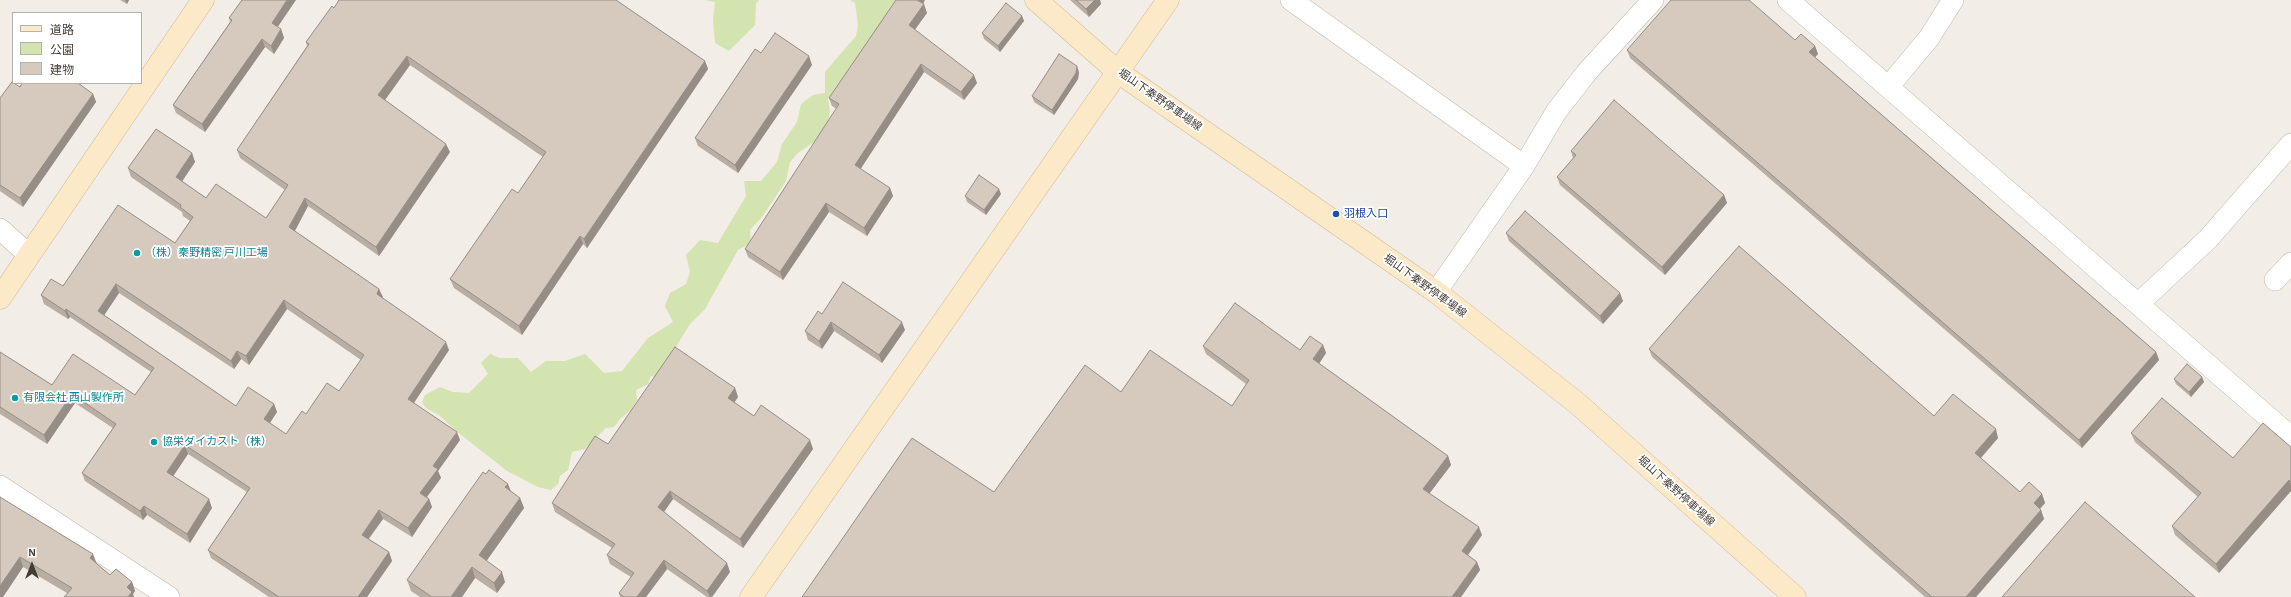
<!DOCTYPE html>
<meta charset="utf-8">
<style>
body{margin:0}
#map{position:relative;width:2291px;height:597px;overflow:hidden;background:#f2ede6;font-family:"Alegreya Sans","Noto Sans JP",sans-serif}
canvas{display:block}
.legend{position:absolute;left:12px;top:12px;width:130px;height:72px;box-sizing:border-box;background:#fff;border:1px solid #b4b1af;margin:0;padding:5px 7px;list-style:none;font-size:12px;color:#443d36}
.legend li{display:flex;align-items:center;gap:8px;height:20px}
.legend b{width:20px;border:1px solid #b4b1af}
.north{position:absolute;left:12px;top:545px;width:40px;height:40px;-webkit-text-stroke:3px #fff;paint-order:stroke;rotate:0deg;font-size:11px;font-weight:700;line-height:16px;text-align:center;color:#443d36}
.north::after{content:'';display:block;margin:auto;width:14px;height:18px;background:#443d36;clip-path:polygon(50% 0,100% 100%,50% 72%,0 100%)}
</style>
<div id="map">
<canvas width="2291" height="597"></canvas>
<ul class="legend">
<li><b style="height:5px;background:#fce9c7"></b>道路</li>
<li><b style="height:11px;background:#d3e4b1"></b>公園</li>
<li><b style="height:11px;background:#d6cabf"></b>建物</li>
</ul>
<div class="north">N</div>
</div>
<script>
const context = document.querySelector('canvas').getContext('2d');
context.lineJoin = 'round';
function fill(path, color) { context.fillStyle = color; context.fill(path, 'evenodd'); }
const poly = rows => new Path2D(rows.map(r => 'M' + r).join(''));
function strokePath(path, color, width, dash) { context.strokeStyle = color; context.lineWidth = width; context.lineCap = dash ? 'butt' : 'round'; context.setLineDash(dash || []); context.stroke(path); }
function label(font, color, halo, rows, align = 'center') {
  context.font = font + ' "Alegreya Sans","Noto Sans JP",sans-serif'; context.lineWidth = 3.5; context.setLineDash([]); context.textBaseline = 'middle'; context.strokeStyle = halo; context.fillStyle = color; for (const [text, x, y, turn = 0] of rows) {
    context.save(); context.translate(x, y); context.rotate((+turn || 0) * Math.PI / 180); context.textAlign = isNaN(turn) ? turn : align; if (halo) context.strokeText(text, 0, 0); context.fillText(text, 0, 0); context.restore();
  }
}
fill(poly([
 [704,0,759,0,756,4,755,25,729,51,715,43,713,19,715,2],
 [850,0,906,0,848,71,828,99,830,111,827,126,821,137,798,153,790,162,786,181,762,217,750,230,751,243,738,250,705,309,690,324,657,378,651,376,648,384,636,390,637,400,631,410,621,418,614,427,606,428,585,449,572,452,568,470,560,476,558,484,551,490,538,487,507,471,455,430,439,415,427,409,422,403,425,395,440,387,453,392,469,393,488,374,481,363,490,354,500,358,518,358,531,372,546,361,565,361,585,354,604,373,622,371,648,338,673,322,665,306,670,293,686,284,690,272,686,255,700,240,718,243,746,196,744,181,761,181,777,162,782,144,797,122,801,104,813,95,825,93,825,72,856,36,858,25,855,3]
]), '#d3e4b1');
const street = poly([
 [1291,0,1524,166],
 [1788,0,2291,437],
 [1889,86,1929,38,1953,0],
 [0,229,29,255],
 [2275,280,2291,263],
 [1436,292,1524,166,1556,112,1587,72,1653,0],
 [2138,304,2208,239,2291,144],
 [0,486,169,597]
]);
const secondary = poly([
 [1036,0,1118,72,1436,292,1578,404,1795,597],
 [0,298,203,0],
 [751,597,1168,0]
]);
strokePath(street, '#c0b7ac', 22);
strokePath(secondary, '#d0bb98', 23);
strokePath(street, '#fff', 21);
strokePath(secondary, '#fce9c7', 22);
fill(poly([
 [120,0,129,0,127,4],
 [925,0,923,4,927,13,915,30,977,83,964,100,924,72,860,169,890,188,893,196,867,236,829,212,783,280,748,257,745,249,837,109,832,106,829,98],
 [1070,0,1100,0,1101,4,1089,17],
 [334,8,705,61,708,69,587,248,583,244,522,335,454,288,450,279,518,193,543,157,410,65,385,100,450,152,379,256,308,206,295,231,379,289,382,298,449,350,414,403,460,440,438,471,441,478,427,497,429,499,432,507,412,537,383,519,369,539,389,552,392,561,367,597,269,597,211,558,208,550,247,492,188,454,173,476,212,508,190,543,147,515,143,520,85,481,82,473,113,428,75,403,47,444,0,414,0,352,52,385,135,395,151,372,70,317,68,319,44,304,41,295,175,243,190,221,183,216,182,212,131,177,128,168,192,153,195,162,182,181,206,198,266,218,285,190,240,158,237,150,307,46,306,42],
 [119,293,234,369,241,359,249,365,287,309,361,360,339,391,306,414,286,434,270,423,277,412,274,404,236,406,104,315],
 [1022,16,1024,21,1000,52,984,39,982,33],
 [229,18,278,27,281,29,284,38,274,54,265,47,205,132,176,113,173,105,230,22],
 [1795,40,1815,46,1818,54,1815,57,2156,352,2159,360,2082,448,1630,58,1627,50],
 [761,53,812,65,738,173,698,146,695,138],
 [1079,72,1078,79,1054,115,1034,102,1032,96],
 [22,83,81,83,80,85,93,94,96,102,23,207,0,191,0,98,20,87],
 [1571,151,1724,195,1727,203,1665,275,1560,185,1557,177,1573,158],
 [1001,194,986,215,967,202,965,196],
 [1506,233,1623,301,1603,324,1509,241],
 [822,314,905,330,882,363,834,331,822,349,808,340,805,331],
 [1323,345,1326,353,1319,364,1448,456,1451,465,1429,494,1482,535,1468,555,1477,562,1480,570,1461,597,802,597,994,492,1121,392,1232,406,1246,384,1206,354,1203,346,1300,350],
 [1649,349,1934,416,1998,438,1981,458,2020,492,2042,494,2045,503,2040,509,2041,510,2044,519,1976,597,1925,597,1652,357],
 [2202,377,2204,382,2191,397,2176,384,2174,379],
 [735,388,738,397,734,403,754,416,813,449,743,548,673,499,664,512,730,572,712,597,707,597,667,569,646,597,620,597,619,593,631,577,610,564,607,555,612,548,555,512,552,503,608,444],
 [2131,433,2233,458,2291,447,2291,491,2219,573,2175,535,2172,526,2198,497,2135,442],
 [510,491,520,498,524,508,486,561,505,582,497,593,475,578,462,597,420,597,411,591,407,580],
 [0,497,97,564,110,575,132,582,135,591,133,594,67,593,23,567,3,597]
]), '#b8aea4');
fill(poly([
 [125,0,129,0,127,4],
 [287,0,296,0,275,31,272,23],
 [917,0,925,0,920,8],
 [1095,0,1100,0,1101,4,1089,17,1086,9],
 [924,4,927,13,912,33,909,25],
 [1022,16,1024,21,1000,52,998,46],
 [281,29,284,38,274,54,271,46],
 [262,39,265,47,205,132,202,124],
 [1815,46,1818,54,1812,60,1809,52],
 [407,56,410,65,382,104,378,95],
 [809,56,812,65,738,173,735,165],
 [705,61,708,69,587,248,584,239],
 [921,64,924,72,858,173,855,165],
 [1077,66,1079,72,1078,79,1054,115,1052,110],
 [974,75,977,83,964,100,961,92],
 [93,94,96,102,23,207,20,198],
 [446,144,450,152,379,256,376,247],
 [192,153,195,162,179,186,176,177],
 [890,188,893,196,867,236,864,228],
 [999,189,1001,194,986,215,984,210],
 [1724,195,1727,203,1665,275,1662,267],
 [305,198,308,206,292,236,289,227],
 [826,203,829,212,783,280,780,272],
 [580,236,583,244,522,335,519,326],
 [116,284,119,293,101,320,98,311],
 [379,289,383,297,380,303,377,294],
 [1620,293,1623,301,1603,324,1600,316],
 [284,300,287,309,249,365,246,356],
 [66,309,70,317,68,319,65,311],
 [831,322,834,331,822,349,819,341],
 [902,322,905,330,882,363,879,355],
 [446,342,449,350,411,407,408,399],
 [1323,345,1326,353,1316,368,1313,359],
 [237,351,241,359,234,369,231,361],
 [2156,352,2159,360,2082,448,2079,440],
 [2202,377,2204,382,2191,397,2189,392],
 [735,388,738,397,731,407,728,398],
 [72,394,75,403,47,444,44,435],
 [274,404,277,412,267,427,264,419],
 [1996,429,1998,438,1978,461,1975,453],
 [457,432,460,440,438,471,441,478,423,502,420,493,433,466],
 [810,440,813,449,743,548,740,539],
 [185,445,188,454,170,481,167,472],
 [1448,456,1451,465,1426,498,1423,489],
 [2289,480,2291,485,2291,491,2219,573,2216,564],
 [508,484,512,494,505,487],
 [670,491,673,499,661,516,658,507],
 [2042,494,2045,503,2037,512,2034,503],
 [520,498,524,508,483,566,479,555],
 [209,499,212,508,190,543,187,534],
 [429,499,432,507,412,537,408,528],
 [144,506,147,515,143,520,140,511],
 [379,510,383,519,365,543,362,535],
 [2041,510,2044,519,1976,597,1966,597],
 [1479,527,1482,535,1465,559,1462,551],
 [389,552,392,561,367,597,358,597],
 [93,554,97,564,90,558],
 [20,557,23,567,3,597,0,597,0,586],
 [664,560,667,569,646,597,637,597],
 [1477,562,1480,570,1461,597,1452,597],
 [727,563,730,572,712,597,710,597,707,591],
 [472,567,475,578,462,597,451,597],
 [502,572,505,582,497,593,494,583],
 [132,582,135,591,133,594,134,597,128,597,127,587]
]), '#968d86');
const building = poly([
 [242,0,287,0,272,23,281,29,271,46,262,39,202,124,173,105,232,20,229,18,242,0],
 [339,0,616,0,705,61,584,239,580,236,519,326,450,279,512,189,518,193,546,152,407,56,378,95,446,144,376,247,305,198,289,227,379,289,377,294,446,342,408,399,457,432,433,466,438,469,420,493,429,499,408,528,379,510,362,535,389,552,358,597,279,597,208,550,250,488,185,445,167,472,209,499,187,534,144,506,140,511,82,473,116,424,72,394,44,435,0,407,0,352,52,385,73,354,135,395,154,368,66,309,65,311,41,295,51,279,63,286,118,205,175,243,193,217,180,207,181,205,128,168,156,129,192,153,176,177,206,198,216,184,266,218,288,185,237,150,309,44,306,42,332,6,334,8,339,0],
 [116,284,231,361,237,351,246,356,284,300,364,355,339,391,327,383,306,414,302,411,286,434,264,419,274,404,248,387,236,406,98,311,116,284],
 [896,0,917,0,924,4,909,25,974,75,961,92,921,64,855,165,890,188,864,228,826,203,780,272,745,249,839,104,829,98,896,0],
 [1076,0,1095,0,1086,9,1076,0],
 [1671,0,1749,0,1795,40,1801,34,1815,46,1809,52,2156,352,2079,440,1627,50,1671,0],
 [1006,3,1022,16,998,46,982,33,1006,3],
 [775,33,809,56,735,165,695,138,755,49,761,53,775,33],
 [1059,54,1077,66,1076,73,1052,110,1032,96,1059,54],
 [12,82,20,87,22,83,78,83,93,94,20,198,0,185,0,98,12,82],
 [1614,100,1724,195,1662,267,1557,177,1576,155,1571,151,1614,100],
 [979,175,999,189,984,210,965,196,979,175],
 [1525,211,1620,293,1600,316,1506,233,1525,211],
 [1739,246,1934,416,1953,394,1996,429,1975,453,2020,492,2029,482,2042,494,2034,503,2041,510,1966,597,1932,597,1649,349,1739,246],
 [843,282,902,322,879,355,831,322,819,341,805,331,818,311,822,314,843,282],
 [1235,303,1300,350,1310,336,1323,345,1313,359,1448,456,1423,489,1479,527,1462,551,1477,562,1452,597,802,597,912,438,994,492,1085,365,1121,392,1150,350,1232,406,1249,380,1203,346,1235,303],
 [675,347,735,388,728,398,754,416,761,405,810,440,740,539,670,491,658,507,727,563,707,591,664,560,637,597,624,597,619,593,634,573,607,555,615,544,552,503,595,436,608,444,675,347],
 [2187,364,2202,377,2189,392,2174,379,2187,364],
 [2162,398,2233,458,2263,423,2291,447,2291,482,2289,480,2216,564,2172,526,2201,493,2131,433,2162,398],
 [489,470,508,484,505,487,520,498,479,555,502,572,494,583,472,567,451,597,432,597,407,580,483,472,486,474,489,470],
 [0,497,93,554,90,558,110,575,116,569,132,582,127,587,132,592,128,597,64,597,72,588,20,557,0,586,0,497],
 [2085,502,2195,597,2002,597,2085,502]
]);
fill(building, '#d6cabf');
strokePath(building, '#968d86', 1);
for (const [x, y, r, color] of [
 [1336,214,4,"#1a4fb4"],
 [137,253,4,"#0f9aa8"],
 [15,398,4,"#0f9aa8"],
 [154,442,4,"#0f9aa8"]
]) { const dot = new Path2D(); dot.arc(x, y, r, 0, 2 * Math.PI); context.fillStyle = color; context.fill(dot); strokePath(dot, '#fff', 1.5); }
label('11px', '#443d36', '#fff', [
 ["堀山下秦野停車場線",1160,100,35],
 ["堀山下秦野停車場線",1425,286,36],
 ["堀山下秦野停車場線",1676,491,42]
]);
label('11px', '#164399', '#fff', [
 ["羽根入口",1344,214]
], 'left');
label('11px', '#0d838f', '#fff', [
 ["（株）秦野精密 戸川工場",145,253],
 ["有限会社 西山製作所",23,398],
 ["協栄ダイカスト（株）",162,442]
], 'left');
</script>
